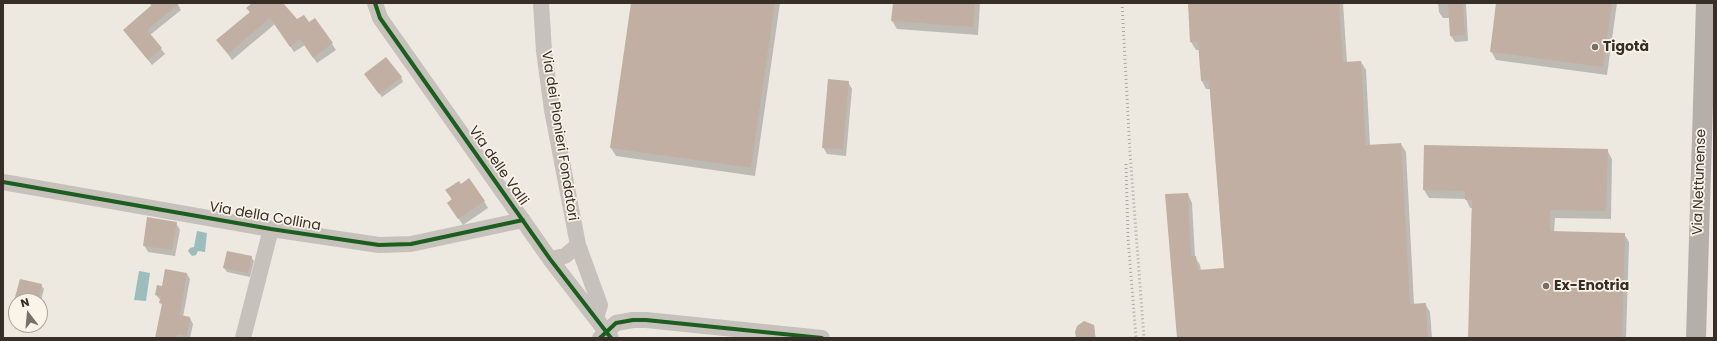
<!DOCTYPE html>
<meta charset="utf-8">
<style>
body{margin:0}
#map{position:relative;width:1717px;height:341px;overflow:hidden;background:#ede9e1;font-family:Poppins,sans-serif}
canvas{display:block}
.frame{position:absolute;inset:0;border:4px solid #372e28;pointer-events:none}
.north{position:absolute;left:8px;top:293px;width:40px;height:40px;box-sizing:border-box;background:#faf3e8;border:1px solid #aca49b;border-radius:50%;rotate:344deg;font-size:11px;font-weight:700;line-height:16px;text-align:center;color:#372e28}
.north::after{content:'';display:block;margin:auto;width:14px;height:18px;background:#776f69;clip-path:polygon(50% 0,100% 100%,50% 72%,0 100%)}
</style>
<div id="map">
<canvas width="1717" height="341"></canvas>
<div class="frame"></div>
<div class="north">N</div>
</div>
<script>
const context = document.querySelector('canvas').getContext('2d');
context.lineJoin = 'round';
function fill(path, color) { context.fillStyle = color; context.fill(path, 'evenodd'); }
const poly = rows => new Path2D(rows.map(r => 'M' + r).join(''));
function strokePath(path, color, width, dash) { context.strokeStyle = color; context.lineWidth = width; context.lineCap = dash ? 'butt' : 'round'; context.setLineDash(dash || []); context.stroke(path); }
function label(font, color, halo, rows, align = 'center') {
  context.font = font + ' Poppins,sans-serif'; context.lineWidth = 3.5; context.setLineDash([]); context.textBaseline = 'middle'; context.strokeStyle = halo; context.fillStyle = color; for (const [text, x, y, turn = 0] of rows) {
    context.save(); context.translate(x, y); context.rotate((+turn || 0) * Math.PI / 180); context.textAlign = isNaN(turn) ? turn : align; if (halo) context.strokeText(text, 0, 0); context.fillText(text, 0, 0); context.restore();
  }
}
fill(poly([
 [197,231,207,233,205,252,198,251,196,255,192,256,188,251,190,248,194,247],
 [139,271,150,273,146,301,134,300]
]), '#9dbcbe');
fill(poly([
 [149,3,177,3,181,10,150,35,165,54,152,65,124,30,152,6],
 [254,3,282,3,297,21,309,23,315,19,336,50,317,63,305,45,294,52,275,24,232,60,218,40,250,13,248,8],
 [632,3,780,3,755,176,616,156,611,148],
 [894,3,980,3,978,35,897,29,892,21],
 [1189,3,1343,3,1347,63,1361,62,1366,70,1370,146,1401,144,1406,152,1414,304,1425,304,1430,312,1432,338,1178,338,1188,194,1192,203,1195,257,1200,265,1201,271,1225,269,1211,89,1206,89,1202,81,1200,50,1196,50,1191,42],
 [1438,3,1466,3,1468,41,1455,42,1451,36,1450,18,1443,18,1439,12],
 [1497,3,1617,3,1607,75,1496,60,1491,51],
 [401,77,403,82,382,97,368,78],
 [848,82,852,89,846,156,827,154,823,147],
 [1607,150,1612,159,1611,219,1555,218,1554,232,1624,234,1629,242,1626,338,1469,338,1472,208,1470,208,1466,199,1429,198,1424,190],
 [461,185,484,201,488,208,463,225,452,209,452,200,447,191],
 [176,223,180,230,175,256,148,252,144,245],
 [251,257,254,261,250,277,227,272,224,268],
 [187,274,190,279,183,317,190,318,193,324,190,338,156,338,162,306,161,301,156,295,163,287],
 [20,280,41,285,44,289,40,304,40,301,16,301,16,309,14,306],
 [1093,326,1096,338,1079,338]
]), '#0003');
fill(poly([
 [154,3,180,3,147,30,162,48,148,60,123,30],
 [252,3,283,3,297,19,304,15,309,22,315,18,333,43,313,58,300,39,290,47,270,18,228,54,216,40,250,12,246,8],
 [631,3,775,3,751,168,610,148],
 [893,3,975,3,973,27,891,21],
 [1188,3,1339,3,1343,62,1361,61,1366,145,1401,143,1410,304,1426,303,1428,338,1177,338,1165,194,1188,193,1191,256,1196,256,1198,270,1224,268,1209,80,1201,81,1198,42,1190,42],
 [1448,3,1463,3,1465,35,1450,36],
 [1496,3,1612,3,1603,67,1490,52],
 [386,57,402,77,379,94,364,74],
 [828,79,849,81,843,149,822,148],
 [1424,145,1608,149,1606,211,1550,210,1550,231,1625,233,1622,338,1468,338,1472,200,1465,200,1465,191,1423,190],
 [469,178,485,201,458,219,447,203,452,199,445,190,459,181,461,184],
 [147,217,177,222,172,250,143,246],
 [227,251,252,256,248,273,223,268],
 [165,269,187,273,180,315,190,317,187,336,178,334,177,338,155,338,162,304,159,303,161,296,155,295,157,285,162,286],
 [20,279,42,284,38,301,14,301],
 [1084,321,1094,325,1095,332,1094,338,1076,338,1075,332,1077,326]
]), '#c1afa3');
strokePath(poly([
 [375,3,380,18,550,259,611,338],
 [541,3,544,51,552,110,578,245,600,305,596,318],
 [3,182,271,229,379,245,411,244,523,220],
 [550,259,565,256,578,245],
 [243,338,271,229],
 [600,338,616,323,633,320,646,320,822,338]
]), '#c6c1ba', 16);
strokePath(poly([
 [1696,338,1706,3]
]), '#b5afa9', 20);
strokePath(poly([
 [1122,3,1130,153,1144,338],
 [1126,164,1128,238,1136,338]
]), '#aea9a4', 3, [1, 3]);
strokePath(poly([
 [375,3,380,18,550,259,611,338],
 [3,182,271,229,379,245,411,244,523,220],
 [600,338,616,323,633,320,646,320,822,338]
]), '#1b5e20', 4);
for (const [x, y, r, color] of [
 [1595,47,4,"#776f69"],
 [1546,286,4,"#776f69"]
]) { const dot = new Path2D(); dot.arc(x, y, r, 0, 2 * Math.PI); context.fillStyle = color; context.fill(dot); strokePath(dot, '#faf3e8', 1.5); }
label('bold 14px', '#372e28', '#faf3e8', [
 ["Tigotà",1603,47],
 ["Ex-Enotria",1554,286]
], 'left');
label('14px', '#372e28', '#faf3e8', [
 ["Via dei Pionieri Fondatori",559,136,81],
 ["Via delle Valli",498,166,55],
 ["Via Nettunense",1700,182,-88],
 ["Via della Collina",265,217,10]
]);
</script>
